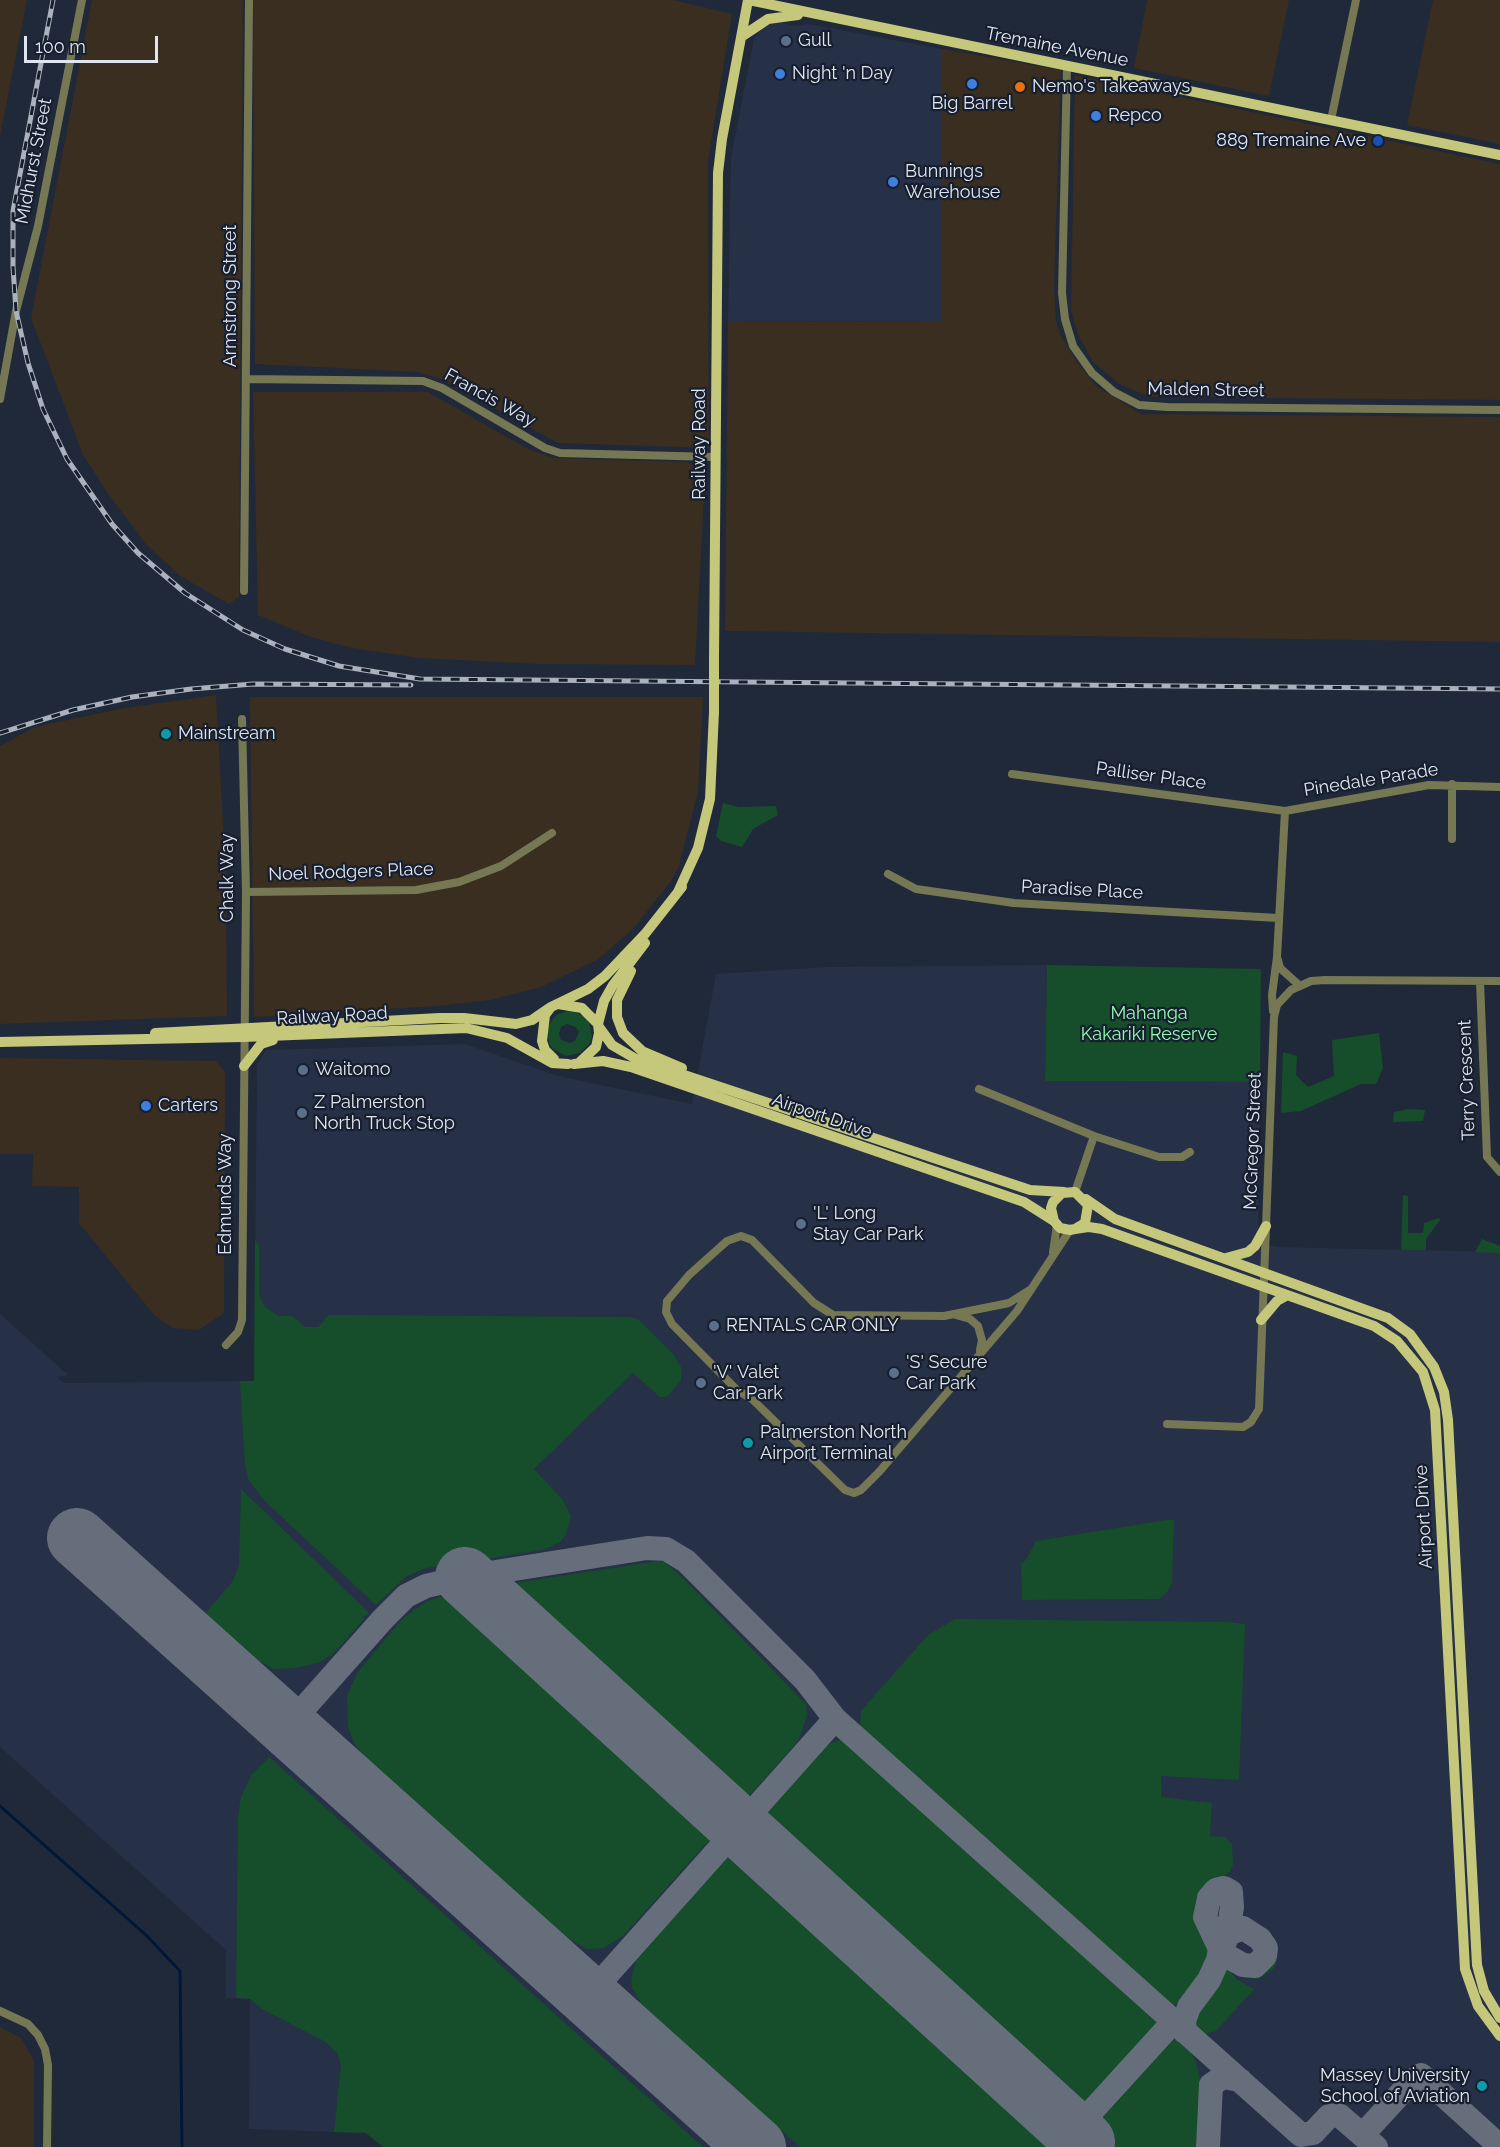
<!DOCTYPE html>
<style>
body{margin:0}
#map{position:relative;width:1500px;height:2147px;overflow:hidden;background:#202939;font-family:Raleway,sans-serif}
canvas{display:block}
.scale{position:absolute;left:24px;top:36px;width:134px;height:27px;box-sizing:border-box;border:3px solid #e0e6f1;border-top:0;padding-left:8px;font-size:18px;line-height:21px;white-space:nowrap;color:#e0e6f1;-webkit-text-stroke:4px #171f2f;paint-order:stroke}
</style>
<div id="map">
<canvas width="1500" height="2147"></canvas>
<div class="scale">100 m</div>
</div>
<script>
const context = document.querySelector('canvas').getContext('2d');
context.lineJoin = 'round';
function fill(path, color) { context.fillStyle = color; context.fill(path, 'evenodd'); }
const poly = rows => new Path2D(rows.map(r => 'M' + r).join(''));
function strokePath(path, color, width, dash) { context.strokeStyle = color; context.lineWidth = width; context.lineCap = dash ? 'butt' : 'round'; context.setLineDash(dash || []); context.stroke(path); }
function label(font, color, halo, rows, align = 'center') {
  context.font = font + ' Raleway,sans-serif'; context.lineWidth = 4.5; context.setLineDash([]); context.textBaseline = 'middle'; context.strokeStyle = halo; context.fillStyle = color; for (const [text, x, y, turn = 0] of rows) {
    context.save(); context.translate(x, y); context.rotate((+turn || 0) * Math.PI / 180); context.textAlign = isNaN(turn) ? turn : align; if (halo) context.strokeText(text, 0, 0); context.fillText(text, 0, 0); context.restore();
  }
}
fill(poly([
 [778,22,796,26,808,24,942,49,942,322,728,321,731,158,754,39,763,27],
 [1047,965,1045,1081,1260,1082,1258,1240,1276,1247,1500,1252,1500,2147,383,2147,366,2133,249,2129,250,1999,226,1998,226,1950,0,1747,0,1314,68,1375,58,1377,63,1383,254,1381,257,1064,266,1050,465,1044,558,1076,692,1104,716,974,828,967]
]), '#263147');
fill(poly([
 [0,0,27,0,0,136],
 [92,0,243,0,239,597,229,604,180,576,146,544,109,495,83,455,31,318],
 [253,0,673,0,732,14,708,161,709,448,558,443,441,379,418,372,255,364],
 [1147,0,1289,0,1269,96,1134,68],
 [1433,0,1500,0,1500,144,1407,125],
 [942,49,1061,70,1054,287,1056,321,1061,336,1077,362,1097,387,1141,414,1500,417,1500,642,725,631,728,321,941,322],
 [1075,75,1500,164,1500,400,1150,397,1121,385,1093,362,1078,334,1071,311],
 [253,392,428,392,528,449,554,458,686,462,696,466,702,475,704,496,695,665,536,664,419,658,352,648,311,637,258,615],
 [216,695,226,880,227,1016,0,1024,0,746,35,727,119,709],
 [250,697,703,697,698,792,679,866,671,881,633,929,597,960,541,987,490,1000,438,1006,254,1017],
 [0,1058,216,1061,225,1072,224,1313,199,1330,173,1328,155,1316,79,1223,79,1187,32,1186,33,1154,0,1154],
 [0,2027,21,2038,34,2061,34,2147,0,2147]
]), '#392e1f');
fill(poly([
 [723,803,739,807,776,806,778,815,753,829,742,847,721,841,716,836],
 [1047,965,1261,969,1260,1082,1045,1081],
 [570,1010,585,1017,589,1022,592,1036,590,1043,580,1053,566,1056,553,1049,549,1043,547,1028,556,1015],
 [567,1024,576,1027,579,1032,575,1041,570,1043,561,1040,559,1034,561,1027],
 [1379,1033,1383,1068,1376,1084,1361,1084,1301,1111,1281,1113,1283,1052,1297,1056,1296,1075,1308,1087,1334,1076,1332,1040],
 [1408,1109,1425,1110,1423,1121,1393,1122,1394,1112],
 [1403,1195,1408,1196,1408,1233,1423,1233,1424,1223,1439,1218,1440,1220,1426,1239,1426,1250,1401,1250],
 [1482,1239,1500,1246,1500,1253,1475,1252],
 [255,1240,259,1246,259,1295,264,1306,278,1316,292,1316,305,1327,318,1327,329,1315,631,1317,639,1320,673,1354,681,1367,681,1380,667,1397,660,1397,633,1373,534,1469,562,1499,571,1516,566,1534,560,1542,543,1550,426,1568,407,1576,376,1605,267,1503,249,1481,245,1465,240,1381,254,1381],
 [241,1489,369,1613,363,1617,364,1619,334,1653,320,1662,296,1668,274,1669,257,1660,205,1614,233,1581,239,1565],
 [1167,1520,1174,1520,1172,1582,1168,1591,1159,1599,1022,1600,1021,1563,1026,1560,1036,1541],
 [658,1561,665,1563,680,1575,798,1696,806,1704,807,1716,798,1741,791,1749,623,1936,603,1948,587,1949,562,1935,364,1757,354,1743,348,1727,347,1696,357,1673,402,1619,427,1601,463,1591],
 [955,1619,1227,1622,1245,1624,1239,1780,1161,1776,1161,1797,1212,1803,1210,1836,1225,1837,1232,1844,1233,1865,1230,1872,1207,1886,1196,1899,1194,1913,1214,1951,1206,1974,1195,1993,1185,2002,1173,2005,1162,2001,865,1735,867,1732,860,1726,861,1711,928,1635],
 [841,1740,855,1746,1185,2041,1196,2062,1201,2083,1200,2147,800,2147,642,2005,632,1988,631,1980,636,1959,810,1764,829,1744],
 [269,1757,703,2147,383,2147,366,2133,334,2132,341,2065,337,2053,326,2042,262,2009,250,1999,236,1998,238,1815,241,1797,251,1776],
 [1271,1957,1277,1962,1273,1969,1258,1979,1246,1978,1233,1967,1232,1964,1244,1972,1255,1971,1267,1965],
 [1227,1966,1236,1979,1254,1989,1216,2031,1202,2035,1195,2029,1193,2015,1220,1968]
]), '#164d2a');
strokePath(poly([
 [0,1806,146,1935,180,1971,182,2147]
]), '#001737', 3);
strokePath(poly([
 [288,1726,383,1619,406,1596,426,1586,465,1577,533,1566,647,1548,666,1549,686,1561,805,1680,835,1719,1301,2135,1313,2133,1329,2116,1339,2115,1376,2147],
 [1243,1928,1260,1939,1266,1948,1265,1956,1255,1966,1243,1965,1227,1956,1218,1960,1228,1934,1243,1928],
 [588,1996,835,1719],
 [1185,2032,1184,2021,1189,2007,1209,1980,1218,1960,1220,1949,1205,1917,1209,1898,1216,1890,1224,1888,1231,1892,1232,1907,1228,1934],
 [1367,2140,1367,2130,1412,2081,1421,2075,1493,2140,1495,2147],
 [1085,2147,1092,2111,1174,2021],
 [1208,2147,1211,2085,1223,2077,1240,2080]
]), '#666e7c', 24);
strokePath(poly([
 [77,1538,756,2147],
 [465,1577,1085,2142]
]), '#666e7c', 60);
strokePath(poly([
 [1067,66,1062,293,1065,319,1073,346,1092,373,1114,392,1139,405,1167,407,1500,410],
 [1331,120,1356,0],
 [247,379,423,381,442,388,545,448,560,453,715,457],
 [0,399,16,311,38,226,82,0],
 [244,591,249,0],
 [1012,774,1285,811,1429,785,1500,787],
 [1452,839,1452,784],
 [888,874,916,889,1014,903,1278,918],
 [246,892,416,890,459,882,501,866,552,833],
 [1278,960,1280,968,1300,986],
 [1480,981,1487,1157,1500,1172],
 [1273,1011,1272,995,1277,957,1285,811],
 [979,1089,1094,1136,1159,1157,1182,1157,1190,1152],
 [1075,1192,1094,1136],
 [1053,1252,1057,1225],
 [1031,1289,1009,1303,944,1316,833,1315,814,1303,752,1240,741,1236,727,1241,689,1275,667,1301,666,1312,672,1324,737,1390,752,1399,845,1490,854,1493,861,1490,879,1472,1017,1311,1070,1230],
 [956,1315,970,1319,978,1326,982,1340,980,1350],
 [226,1345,238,1332,242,1320,246,892,242,719],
 [1167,1424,1243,1427,1251,1422,1259,1409,1274,1017,1277,1005,1291,990,1311,981,1325,980,1500,981],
 [0,2011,28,2024,38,2035,45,2049,48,2065,47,2147]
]), '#767854', 8);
strokePath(poly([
 [749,0,1500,155],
 [744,35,768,19,798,15],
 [714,658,718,173,722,139,748,0],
 [678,892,698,848,710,799,714,712],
 [631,971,617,1000,617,1017,623,1033,642,1051,682,1068],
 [558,1004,582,1008,598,1024,599,1033,596,1047,580,1062],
 [598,1024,604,1001,613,985,645,943],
 [599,1027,612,1045,636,1059,1030,1190,1064,1192],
 [155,1033,440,1018,464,1018,516,1024,532,1020,551,1007],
 [0,1042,244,1037,466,1028,507,1038,552,1063,568,1064],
 [554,1059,545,1050,542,1041,545,1015,551,1007,588,989,605,976,645,934,682,887],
 [574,1064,603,1061,631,1067,1024,1202,1054,1221],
 [244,1066,261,1044,273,1040],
 [1086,1199,1115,1219,1388,1318,1410,1334,1434,1367,1444,1392,1448,1420,1477,1965,1484,1991,1500,2018],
 [1075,1229,1085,1223,1088,1205,1075,1192,1062,1193,1053,1202,1051,1208,1054,1221,1060,1228,1070,1230,1075,1229,1088,1227,1089,1227,1102,1229,1374,1326,1397,1341,1423,1372,1435,1410,1465,1969,1478,2006,1500,2036],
 [1226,1258,1248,1252,1255,1246,1266,1226],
 [1261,1320,1277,1301,1286,1296]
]), '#c5c77b', 10);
const rail = poly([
 [53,0,13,211,13,267,16,311,28,363,43,409,67,459,112,524,138,553,185,593,243,630,285,649,339,666,420,679,1500,689],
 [0,733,73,710,132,697,191,689,253,684,411,685]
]);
strokePath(rail, '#abb2be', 5);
strokePath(rail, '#171f2f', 3, [9]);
strokePath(poly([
 [714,712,714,658]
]), '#c5c77b', 10);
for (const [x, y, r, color] of [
 [786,41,6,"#5c6f8a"],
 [780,74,6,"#3f7fe0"],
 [972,84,6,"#3f7fe0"],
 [1020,87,6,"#e8710a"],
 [1096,116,6,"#3f7fe0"],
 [1378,141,6,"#1a4fb4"],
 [893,182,6,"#3f7fe0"],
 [166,734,6,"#0f9aa8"],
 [303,1070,6,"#5c6f8a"],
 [146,1106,6,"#3f7fe0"],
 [302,1113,6,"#5c6f8a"],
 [801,1224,6,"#5c6f8a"],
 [714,1326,6,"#5c6f8a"],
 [894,1373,6,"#5c6f8a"],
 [701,1383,6,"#5c6f8a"],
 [748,1443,6,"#0f9aa8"],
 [1482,2086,6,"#0f9aa8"]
]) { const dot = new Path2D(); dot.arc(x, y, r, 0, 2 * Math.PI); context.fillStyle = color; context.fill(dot); strokePath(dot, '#171f2f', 2); }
label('18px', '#e0e6f1', '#171f2f', [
 ["Gull",798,41],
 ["Night 'n Day",792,74],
 ["Nemo's Takeaways",1032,87],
 ["Big Barrel",972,104,"center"],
 ["Repco",1108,116],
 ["889 Tremaine Ave",1366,141,"right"],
 ["Bunnings",905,172],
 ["Warehouse",905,193],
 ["Mainstream",178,734],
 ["Waitomo",315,1070],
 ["Z Palmerston",314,1103],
 ["North Truck Stop",314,1124],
 ["Carters",158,1106],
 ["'L' Long",813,1214],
 ["Stay Car Park",813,1235],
 ["RENTALS CAR ONLY",726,1326],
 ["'S' Secure",906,1363],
 ["Car Park",906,1384],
 ["'V' Valet",713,1373],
 ["Car Park",713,1394],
 ["Palmerston North",760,1433],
 ["Airport Terminal",760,1454],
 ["Massey University",1470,2076,"right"],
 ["School of Aviation",1470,2097,"right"]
], 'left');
label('18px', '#e0e6f1', '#171f2f', [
 ["Tremaine Avenue",1057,47,11],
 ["Midhurst Street",34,161,-79],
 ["Armstrong Street",231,296,-90],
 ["Malden Street",1206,390,1],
 ["Francis Way",490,398,29],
 ["Railway Road",700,444,-90],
 ["Palliser Place",1151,776,8],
 ["Pinedale Parade",1371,780,-9],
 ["Noel Rodgers Place",351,872,-2],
 ["Chalk Way",228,878,-90],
 ["Paradise Place",1082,890,3],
 ["Railway Road",332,1016,-3],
 ["Terry Crescent",1467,1080,-92],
 ["Airport Drive",822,1116,19],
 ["McGregor Street",1253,1141,-88],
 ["Edmunds Way",226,1194,-90],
 ["Airport Drive",1424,1517,-93]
]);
label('18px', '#92fdb0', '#171f2f', [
 ["Mahanga",1149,1014],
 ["Kakariki Reserve",1149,1035]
]);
</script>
